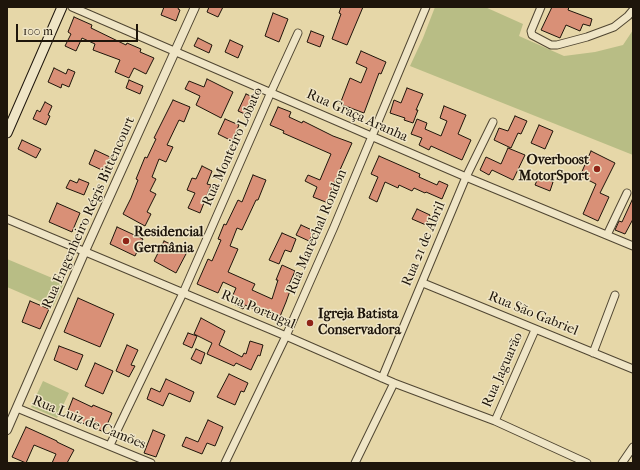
<!DOCTYPE html>
<meta charset="utf-8">
<style>
body{margin:0}
#map{position:relative;width:640px;height:470px;overflow:hidden;background:#e6d7a8;font-family:"IM FELL French Canon",serif}
canvas{display:block}
.frame{position:absolute;inset:0;border:8px solid #1e150b;pointer-events:none}
.scale{position:absolute;left:16px;top:24px;width:122px;height:18px;box-sizing:border-box;border:2px solid #1e150b;border-top:0;padding-left:5px;font-size:12px;line-height:14px;white-space:nowrap;color:#1e150b;-webkit-text-stroke:3px #efe5c6;paint-order:stroke}
</style>
<div id="map">
<canvas width="640" height="470"></canvas>
<div class="frame"></div>
<div class="scale">100 m</div>
</div>
<script>
const context = document.querySelector('canvas').getContext('2d');
context.lineJoin = 'round';
function fill(path, color) { context.fillStyle = color; context.fill(path, 'evenodd'); }
const poly = rows => new Path2D(rows.map(r => 'M' + r).join(''));
function strokePath(path, color, width, dash) { context.strokeStyle = color; context.lineWidth = width; context.lineCap = dash ? 'butt' : 'round'; context.setLineDash(dash || []); context.stroke(path); }
function label(font, color, halo, rows, align = 'center') {
  context.font = font + ' "IM FELL French Canon",serif'; context.lineWidth = 3; context.setLineDash([]); context.textBaseline = 'middle'; context.strokeStyle = halo; context.fillStyle = color; for (const [text, x, y, turn = 0] of rows) {
    context.save(); context.translate(x, y); context.rotate((+turn || 0) * Math.PI / 180); context.textAlign = isNaN(turn) ? turn : align; if (halo) context.strokeText(text, 0, 0); context.fillText(text, 0, 0); context.restore();
  }
}
fill(poly([
 [435,7,485,7,523,24,519,36,564,56,595,52,623,45,633,30,633,155,410,66,423,38],
 [7,259,64,283,53,307,7,287],
 [43,381,69,393,57,418,31,407]
]), '#b8bd85');
const building = poly([
 [164,7,179,7,178,9,180,10,176,21,161,15,164,7],
 [209,7,223,7,218,17,207,12,209,7],
 [341,7,363,7,347,45,332,39,341,14,339,13,341,7],
 [552,7,569,7,568,10,592,19,590,26,583,24,580,31,566,25,560,38,541,30,552,7],
 [273,13,288,19,279,42,265,36,273,13],
 [74,17,92,25,91,28,126,45,127,43,141,49,140,52,154,58,146,74,134,68,129,78,115,72,120,60,93,50,95,44,82,38,76,51,65,46,71,34,68,32,74,17],
 [311,31,324,36,320,47,307,42,311,31],
 [198,38,212,45,209,53,194,46,198,38],
 [230,40,243,46,238,58,225,52,230,40],
 [361,51,386,62,381,74,379,73,364,113,340,104,350,78,361,83,367,68,356,63,361,51],
 [54,68,66,74,68,69,75,72,69,87,62,84,61,88,48,82,54,68],
 [207,79,233,92,221,118,196,105,200,96,185,89,189,81,204,87,207,79],
 [129,80,143,86,140,94,126,88,129,80],
 [407,88,423,94,416,110,418,110,413,123,404,120,405,118,390,113,394,100,401,103,407,88],
 [246,94,255,98,247,115,238,111,246,94],
 [173,100,190,107,184,122,179,120,167,145,173,147,166,162,159,159,152,177,156,179,150,191,156,194,147,212,151,214,145,226,123,214,131,198,138,180,136,179,145,157,147,158,156,139,154,138,173,100],
 [45,102,52,106,48,115,50,116,46,125,33,119,37,110,40,112,45,102],
 [444,106,466,115,458,134,471,140,462,160,431,146,429,150,419,145,422,138,411,134,417,119,427,123,425,129,441,136,447,121,440,118,444,106],
 [278,107,291,112,289,117,302,123,303,121,333,136,352,143,331,190,333,190,328,203,313,197,317,187,305,181,308,175,320,180,331,154,283,133,284,131,270,125,278,107],
 [515,116,527,121,521,134,518,133,511,148,494,140,499,128,508,131,515,116],
 [225,119,239,125,232,141,218,134,225,119],
 [539,125,553,131,545,149,531,143,539,125],
 [22,140,41,149,36,158,18,149,22,140],
 [508,148,525,155,513,180,492,170,489,175,480,170,486,157,501,164,508,148],
 [95,150,110,157,104,171,89,164,95,150],
 [591,151,615,163,600,193,609,197,598,221,583,214,596,184,580,176,591,151],
 [379,156,420,174,419,177,437,185,439,181,448,185,442,199,426,192,425,193,414,188,412,191,399,185,398,188,385,182,377,202,369,198,378,177,371,174,379,156],
 [202,166,212,171,207,184,211,185,200,213,188,208,195,193,187,190,192,178,196,179,202,166],
 [253,175,266,180,258,200,256,200,242,230,237,228,230,246,238,249,228,272,255,284,252,290,272,299,278,280,276,280,282,265,295,271,288,287,291,288,286,302,279,319,245,305,243,309,230,302,236,288,223,282,218,293,197,284,208,259,212,261,221,240,218,239,224,224,226,225,238,200,242,202,253,175],
 [539,176,553,182,550,191,535,185,539,176],
 [79,179,89,183,84,195,66,188,70,180,77,183,79,179],
 [633,198,633,219,625,234,615,230,619,221,622,222,633,198],
 [57,203,80,213,72,232,49,222,57,203],
 [417,209,430,215,426,225,412,219,417,209],
 [301,225,314,231,309,241,296,235,301,225],
 [117,227,143,239,135,256,110,244,117,227],
 [282,233,296,239,291,252,285,250,279,264,269,260,282,233],
 [164,241,187,252,176,273,154,261,164,241],
 [78,298,114,314,100,347,64,332,78,298],
 [30,301,49,309,40,329,22,322,30,301],
 [201,318,225,331,219,345,242,357,244,353,246,354,250,341,263,345,260,356,258,355,251,370,236,363,234,366,207,354,212,343,194,334,201,318],
 [188,333,197,336,192,348,183,344,188,333],
 [127,345,138,350,131,365,135,366,129,377,116,371,127,345],
 [59,346,83,355,77,370,54,360,59,346],
 [196,349,205,353,201,364,191,359,196,349],
 [95,363,113,371,103,394,85,386,95,363],
 [229,374,248,383,244,392,241,391,235,405,217,397,229,374],
 [166,379,194,392,190,402,169,393,163,406,147,399,151,388,160,392,166,379],
 [73,398,92,407,93,405,112,413,104,432,66,416,73,398],
 [208,420,223,427,215,446,207,443,202,454,182,446,186,437,198,442,208,420],
 [26,427,57,441,57,442,74,450,67,463,52,463,56,454,34,445,26,463,12,457,26,427],
 [153,430,165,435,156,457,144,453,153,430]
]);
fill(building, '#d99077');
strokePath(building, '#1e150b', 1);
const minor = poly([
 [72,7,466,177,633,246],
 [541,7,531,31,532,35,551,45,557,45,587,37,614,27,628,16,633,10],
 [7,219,286,336,394,383,495,421,587,463],
 [607,235,627,193],
 [423,283,633,369],
 [593,353,615,295],
 [382,378,466,177,493,122],
 [17,408,151,463],
 [495,421,535,330],
 [110,445,183,293,271,92,298,33],
 [225,463,286,336,334,227,426,7],
 [355,463,394,383],
 [622,463,633,447]
]);
const tertiary = poly([
 [7,430,85,251,195,7]
]);
const secondary = poly([
 [7,133,62,7]
]);
strokePath(minor, '#504632', 9);
strokePath(tertiary, '#504632', 10);
strokePath(secondary, '#1e150b', 11);
strokePath(minor, '#efe5c6', 7);
strokePath(tertiary, '#efe5c6', 8);
strokePath(secondary, '#efe5c6', 9);
for (const [x, y, r, color] of [
 [597,169,4,"#8f2418"],
 [126,241,4,"#8f2418"],
 [310,323,4,"#8f2418"]
]) { const dot = new Path2D(); dot.arc(x, y, r, 0, 2 * Math.PI); context.fillStyle = color; context.fill(dot); strokePath(dot, '#efe5c6', 1.5); }
label('14px', '#1e150b', '#efe5c6', [
 ["Rua Graça Aranha",357,116,24],
 ["Rua Monteiro Lobato",233,147,-66],
 ["Rua Engenheiro Régis Bittencourt",89,213,-66],
 ["Rua Marechal Rondon",317,232,-67],
 ["Rua 21 de Abril",424,244,-67],
 ["Rua Portugal",258,310,23],
 ["Rua São Gabriel",533,314,22],
 ["Rua Jaguarão",503,370,-66],
 ["Rua Luiz de Camões",89,423,22]
]);
label('bold 14px', '#1e150b', '#efe5c6', [
 ["Overboost",589,161,"right"],
 ["MotorSport",589,177,"right"],
 ["Residencial",134,233],
 ["Germânia",134,249],
 ["Igreja Batista",318,315],
 ["Conservadora",318,331]
], 'left');
</script>
